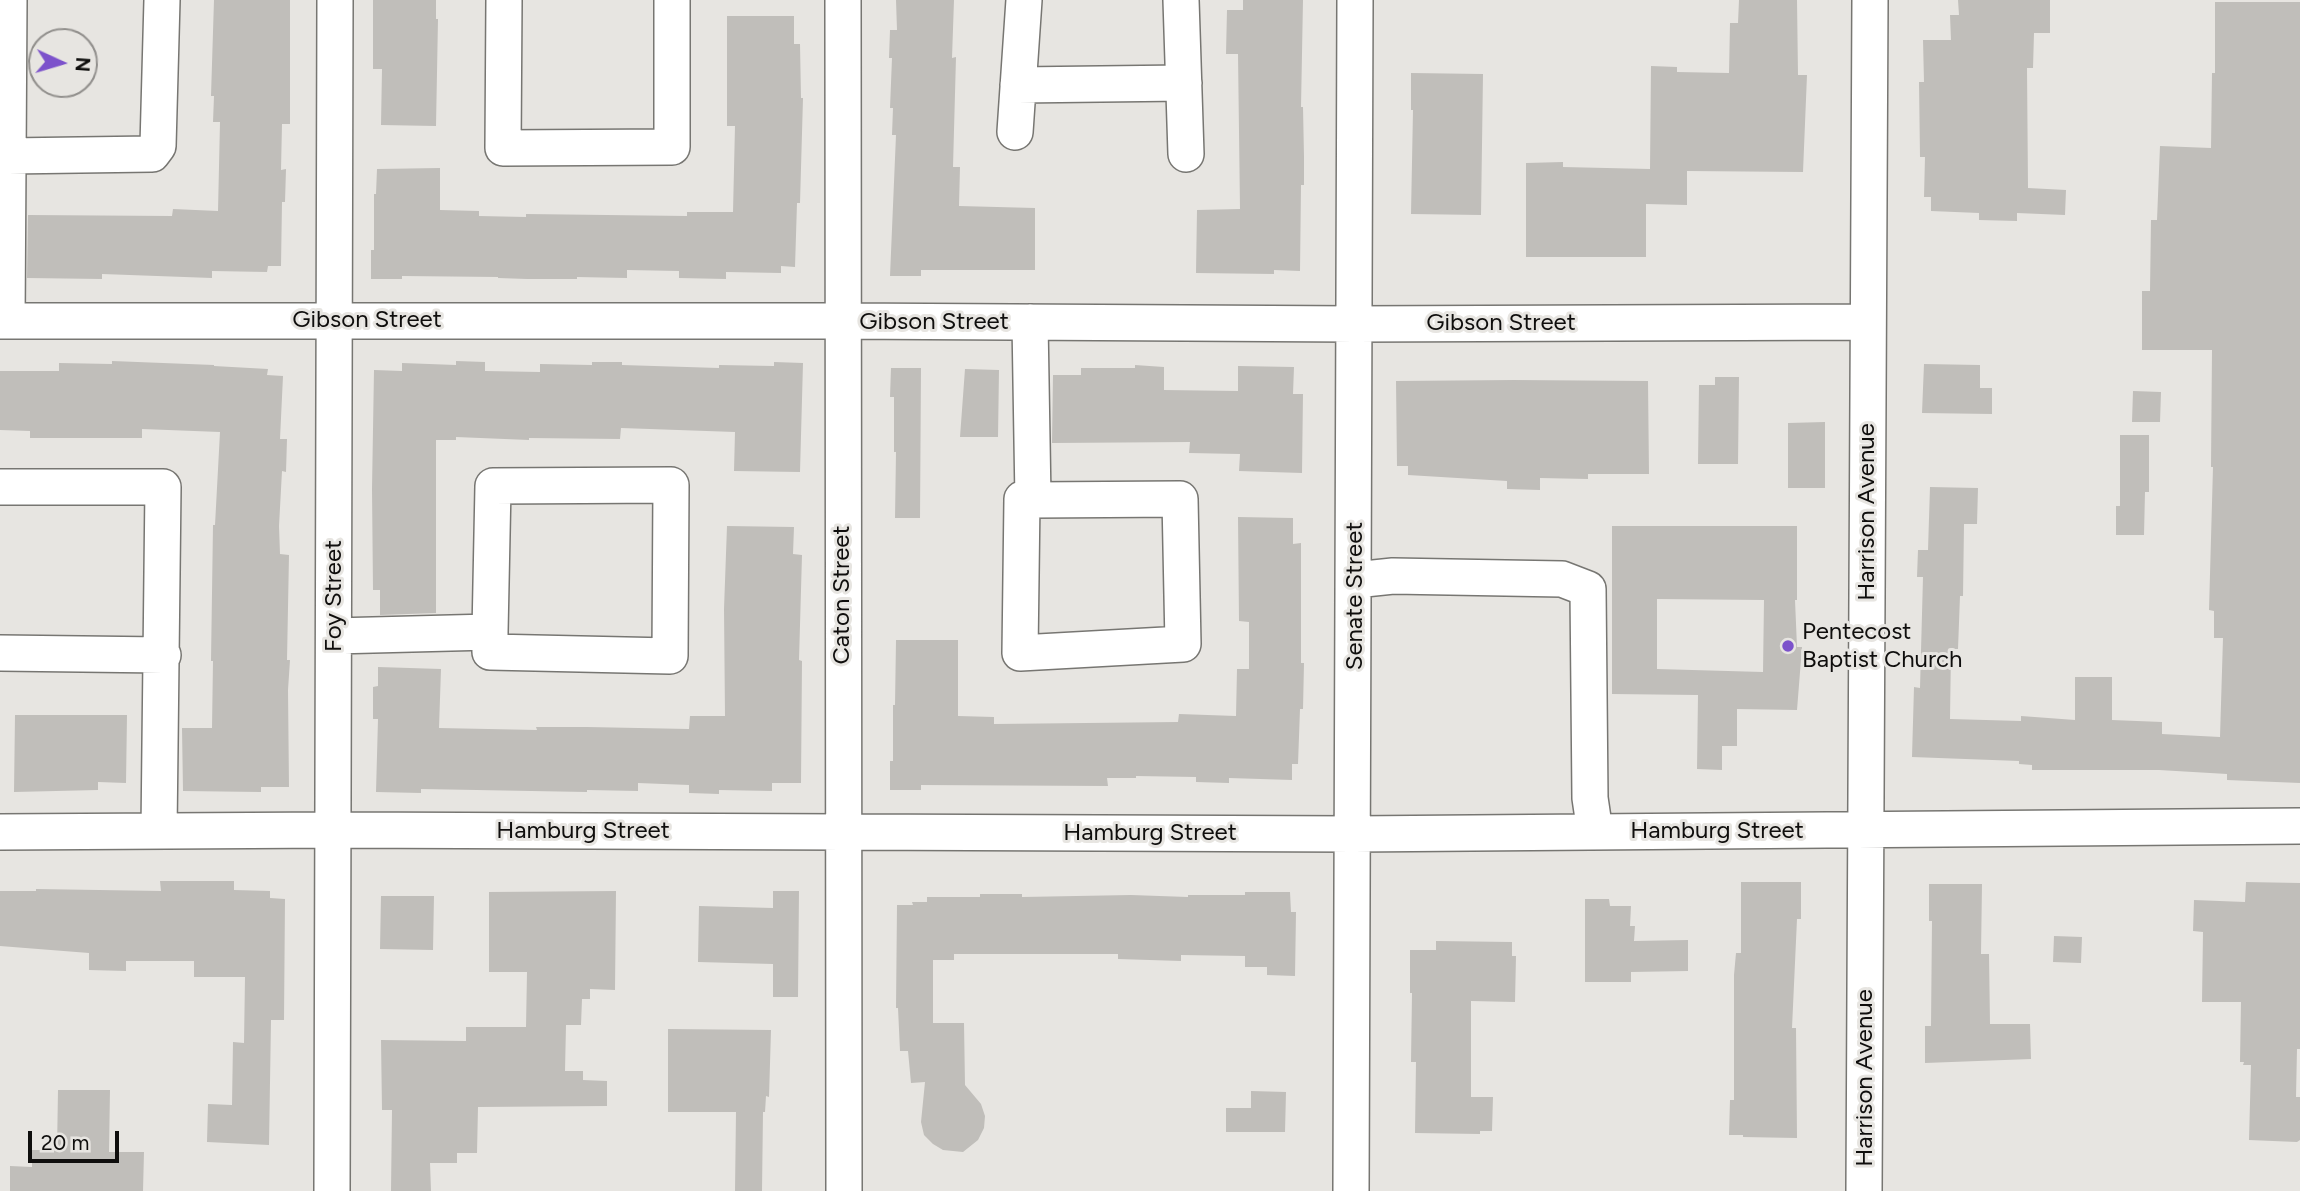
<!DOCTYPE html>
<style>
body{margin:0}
#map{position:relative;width:2300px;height:1191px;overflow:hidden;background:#e7e5e1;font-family:Figtree,sans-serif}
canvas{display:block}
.north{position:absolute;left:28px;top:28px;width:70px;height:70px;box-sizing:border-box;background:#e7e5e1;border:2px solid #918f8c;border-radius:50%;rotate:94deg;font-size:19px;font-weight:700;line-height:28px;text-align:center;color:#0f0e0d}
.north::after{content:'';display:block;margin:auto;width:24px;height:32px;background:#7c52cb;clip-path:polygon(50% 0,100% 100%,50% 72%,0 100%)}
.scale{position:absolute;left:28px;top:1131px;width:91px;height:32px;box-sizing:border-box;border:4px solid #0f0e0d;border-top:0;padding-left:9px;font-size:21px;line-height:24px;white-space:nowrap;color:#0f0e0d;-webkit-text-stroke:5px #e7e5e1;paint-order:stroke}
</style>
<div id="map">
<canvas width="2300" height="1191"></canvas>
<div class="north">N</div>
<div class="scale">20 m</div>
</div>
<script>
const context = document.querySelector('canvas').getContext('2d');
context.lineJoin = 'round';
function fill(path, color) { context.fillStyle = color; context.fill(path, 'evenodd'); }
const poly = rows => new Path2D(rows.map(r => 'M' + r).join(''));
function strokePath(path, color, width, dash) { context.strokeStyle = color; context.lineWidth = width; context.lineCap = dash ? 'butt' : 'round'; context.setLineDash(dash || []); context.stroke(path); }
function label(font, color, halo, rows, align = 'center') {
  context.font = font + ' Figtree,sans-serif'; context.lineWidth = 6; context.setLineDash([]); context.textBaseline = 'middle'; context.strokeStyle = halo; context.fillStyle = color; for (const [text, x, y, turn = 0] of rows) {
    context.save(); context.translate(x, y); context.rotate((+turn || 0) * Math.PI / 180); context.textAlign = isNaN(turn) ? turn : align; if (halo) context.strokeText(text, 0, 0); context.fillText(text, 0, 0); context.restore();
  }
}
fill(poly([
 [214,0,290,0,290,124,282,124,281,170,286,169,285,202,282,202,281,266,268,266,267,272,212,271,212,278,102,274,102,279,27,278,28,215,172,216,173,209,218,211,220,122,213,122,214,96,211,96],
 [373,0,436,0,436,19,438,19,436,126,381,125,382,69,373,69],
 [896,0,954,0,952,58,956,57,953,167,960,167,959,206,1035,208,1035,270,921,270,921,276,890,276,896,135,892,135,893,108,890,108,892,58,889,58,890,30,897,30],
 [1243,0,1303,0,1301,107,1303,107,1304,157,1304,185,1301,185,1300,271,1274,270,1274,274,1196,273,1197,210,1240,209,1238,54,1226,54,1227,10,1243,10],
 [1739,0,1797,0,1798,75,1807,75,1803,172,1687,171,1687,205,1646,204,1646,257,1526,257,1526,163,1563,162,1563,167,1650,169,1651,66,1677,67,1677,72,1729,73,1730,23,1738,23],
 [1958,0,2050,0,2050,33,2034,33,2033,68,2027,68,2028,188,2066,190,2065,215,2017,213,2017,221,1979,220,1979,213,1931,211,1931,197,1924,197,1925,157,1920,157,1919,82,1924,82,1923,40,1951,40,1950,15,1959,15],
 [2215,2,2300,2,2300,783,2227,780,2227,774,2159,770,2032,770,2032,765,2019,764,2019,761,1912,757,1914,687,1920,688,1923,577,1917,577,1918,550,1928,550,1930,487,1978,488,1977,524,1964,524,1963,596,1960,596,1958,649,1951,649,1950,719,2021,721,2021,716,2075,720,2075,677,2112,677,2112,720,2162,722,2162,734,2220,737,2223,638,2214,638,2214,611,2209,610,2213,467,2211,467,2212,350,2142,350,2142,291,2150,291,2151,220,2157,220,2160,146,2211,148,2212,73,2215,73],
 [727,16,794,16,794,44,800,44,801,98,803,98,800,203,797,203,795,267,781,266,781,273,726,272,726,279,679,278,679,271,627,270,627,278,577,277,577,279,527,279,498,278,498,277,402,276,402,279,371,279,371,250,374,250,374,194,376,194,377,169,440,168,440,210,479,211,479,216,526,217,526,214,687,216,687,212,733,212,735,126,727,126],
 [1411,73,1483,74,1481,215,1411,214,1413,110,1411,110],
 [112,361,214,365,214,366,268,369,267,375,283,376,280,439,287,439,286,472,282,471,279,526,280,554,289,555,287,660,290,660,288,690,289,787,261,787,261,792,183,791,182,728,212,728,213,661,211,661,213,525,215,525,220,432,142,429,142,438,30,438,30,431,0,430,0,371,59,371,59,363,112,364],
 [456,361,485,362,485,371,540,372,540,364,592,365,592,362,622,362,622,365,719,368,719,365,774,366,774,362,803,363,800,472,734,471,735,432,621,428,620,439,529,438,529,440,456,437,456,440,436,440,436,613,380,615,380,590,373,590,372,489,374,370,402,371,402,363,456,365],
 [1924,364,1980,365,1980,388,1992,388,1992,414,1922,413],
 [1135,365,1164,367,1164,390,1238,391,1238,366,1294,367,1293,394,1303,394,1302,473,1239,471,1240,454,1189,453,1190,442,1052,443,1053,375,1081,375,1081,368,1135,368],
 [891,368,921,368,920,518,895,518,896,452,894,452,894,397,890,397],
 [965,369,999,370,998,437,960,437],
 [1715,377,1739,377,1738,464,1698,464,1699,385,1715,385],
 [1514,380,1648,381,1649,474,1588,474,1588,479,1540,478,1540,490,1507,489,1507,481,1408,475,1408,466,1397,466,1396,381],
 [2133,391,2161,392,2160,422,2132,422],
 [1825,422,1825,488,1788,488,1788,423],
 [2120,435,2149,435,2149,492,2145,492,2144,535,2116,535,2116,506,2120,506],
 [1238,517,1293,518,1293,544,1301,543,1301,663,1304,663,1303,709,1300,709,1298,764,1292,764,1292,780,1229,778,1229,783,1196,782,1196,777,1136,776,1136,778,1107,778,1108,786,921,785,921,790,890,790,890,761,893,761,893,705,895,705,896,640,958,640,958,716,994,717,994,724,1178,722,1179,714,1236,716,1237,669,1249,669,1249,622,1239,621],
 [727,526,794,527,793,554,802,555,799,660,802,661,801,783,772,783,772,791,719,790,719,794,689,793,689,785,638,783,638,791,587,790,587,792,421,789,421,793,376,792,378,719,373,719,373,687,378,686,378,667,441,669,439,728,537,730,536,727,587,727,689,729,690,716,725,716,724,609],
 [1612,526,1797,526,1797,600,1795,600,1797,647,1802,647,1797,710,1737,709,1737,746,1722,746,1722,770,1697,769,1698,695,1612,694],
 [1657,599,1764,600,1763,672,1657,669],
 [15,715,127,715,126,783,98,782,98,790,14,792],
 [160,881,234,881,234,890,270,891,270,898,285,899,284,1020,271,1020,269,1145,207,1142,208,1104,232,1105,233,1042,244,1043,245,977,194,977,194,961,126,961,126,971,89,970,89,953,0,946,0,891,36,891,36,889,161,891],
 [1741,882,1801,882,1801,919,1797,919,1792,1028,1796,1028,1797,1138,1743,1137,1743,1135,1729,1135,1730,1100,1734,1100,1734,975,1736,953,1741,953],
 [2246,882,2300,883,2300,1049,2297,1049,2296,1097,2300,1097,2300,1140,2297,1142,2249,1140,2251,1065,2243,1065,2244,1062,2240,1062,2241,1002,2202,1002,2203,932,2193,931,2194,900,2245,902],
 [1929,884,1982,884,1981,954,1989,954,1990,1024,2030,1024,2031,1059,1925,1063,1925,1026,1931,1026,1932,921,1929,921],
 [616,891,615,990,590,989,590,999,582,999,581,1025,566,1025,565,1071,583,1071,583,1080,607,1081,607,1106,478,1107,477,1153,457,1153,457,1163,430,1163,431,1191,391,1191,392,1110,382,1110,381,1040,466,1041,466,1027,526,1027,527,972,489,972,489,892],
 [773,891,799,891,798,997,773,997,773,964,698,962,699,906,773,908],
 [1245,892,1290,892,1291,912,1296,912,1295,976,1267,975,1267,967,1245,967,1245,956,1181,955,1181,961,1118,959,1118,954,954,954,954,960,933,960,933,1023,964,1023,965,1085,981,1104,985,1116,984,1128,978,1140,963,1152,943,1150,933,1144,924,1135,921,1122,925,1082,911,1083,908,1051,900,1051,898,1008,896,1008,897,905,913,905,912,902,927,902,927,897,980,897,980,894,1022,894,1022,897,1131,895,1188,897,1188,895,1245,895],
 [381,896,434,896,433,950,380,949],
 [1585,899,1609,899,1610,906,1631,906,1630,926,1635,926,1634,941,1688,940,1688,971,1631,972,1631,982,1585,982],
 [2054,936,2082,937,2081,963,2053,962],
 [1436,941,1512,942,1512,956,1516,956,1515,1002,1471,1001,1471,1097,1493,1097,1492,1131,1480,1131,1480,1134,1415,1133,1416,1062,1411,1062,1412,993,1410,993,1410,950,1436,950],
 [668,1029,771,1030,769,1097,766,1096,765,1112,763,1112,762,1191,735,1191,736,1112,668,1112],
 [58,1090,110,1090,109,1152,144,1152,143,1191,10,1191,10,1166,32,1167,32,1150,57,1150],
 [1251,1091,1286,1092,1285,1132,1226,1132,1226,1108,1251,1108]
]), '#c0beba');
const minor = poly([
 [504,0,503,148,672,147,672,0],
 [843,0,844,1191],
 [1181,0,1186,154],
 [1018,85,1184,83],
 [1015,132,1024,0],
 [8,156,152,154,158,146,162,0],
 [0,321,842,321,1355,324,1867,322],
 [7,321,9,0],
 [1030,322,1033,500,1180,499,1183,644,1020,653,1022,499,1033,500],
 [0,487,163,487,159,831],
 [1355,580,1393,576,1562,579,1588,589,1590,798,1595,832],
 [334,636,490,632,493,486,671,485,670,656,490,652,490,632],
 [0,653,163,655],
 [0,832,334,830,1354,834,2300,826],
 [332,1191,335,0],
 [1351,1191,1355,0],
 [1864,1191,1870,0]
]);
strokePath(minor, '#777672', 38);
strokePath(minor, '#fff', 35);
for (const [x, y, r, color] of [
 [1788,646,7,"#7c52cb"]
]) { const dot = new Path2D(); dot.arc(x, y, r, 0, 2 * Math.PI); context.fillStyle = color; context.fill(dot); strokePath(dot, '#e7e5e1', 2.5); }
label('24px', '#0f0e0d', '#e7e5e1', [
 ["Gibson Street",367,320],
 ["Gibson Street",934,322],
 ["Gibson Street",1501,323],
 ["Harrison Avenue",1867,512,-90],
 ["Caton Street",842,595,-90],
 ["Foy Street",334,596,-90],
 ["Senate Street",1355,596,-90],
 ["Hamburg Street",583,831],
 ["Hamburg Street",1717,831],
 ["Hamburg Street",1150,833],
 ["Harrison Avenue",1865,1078,-90]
]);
label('24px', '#0f0e0d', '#e7e5e1', [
 ["Pentecost",1802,632],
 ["Baptist Church",1802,660]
], 'left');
</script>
